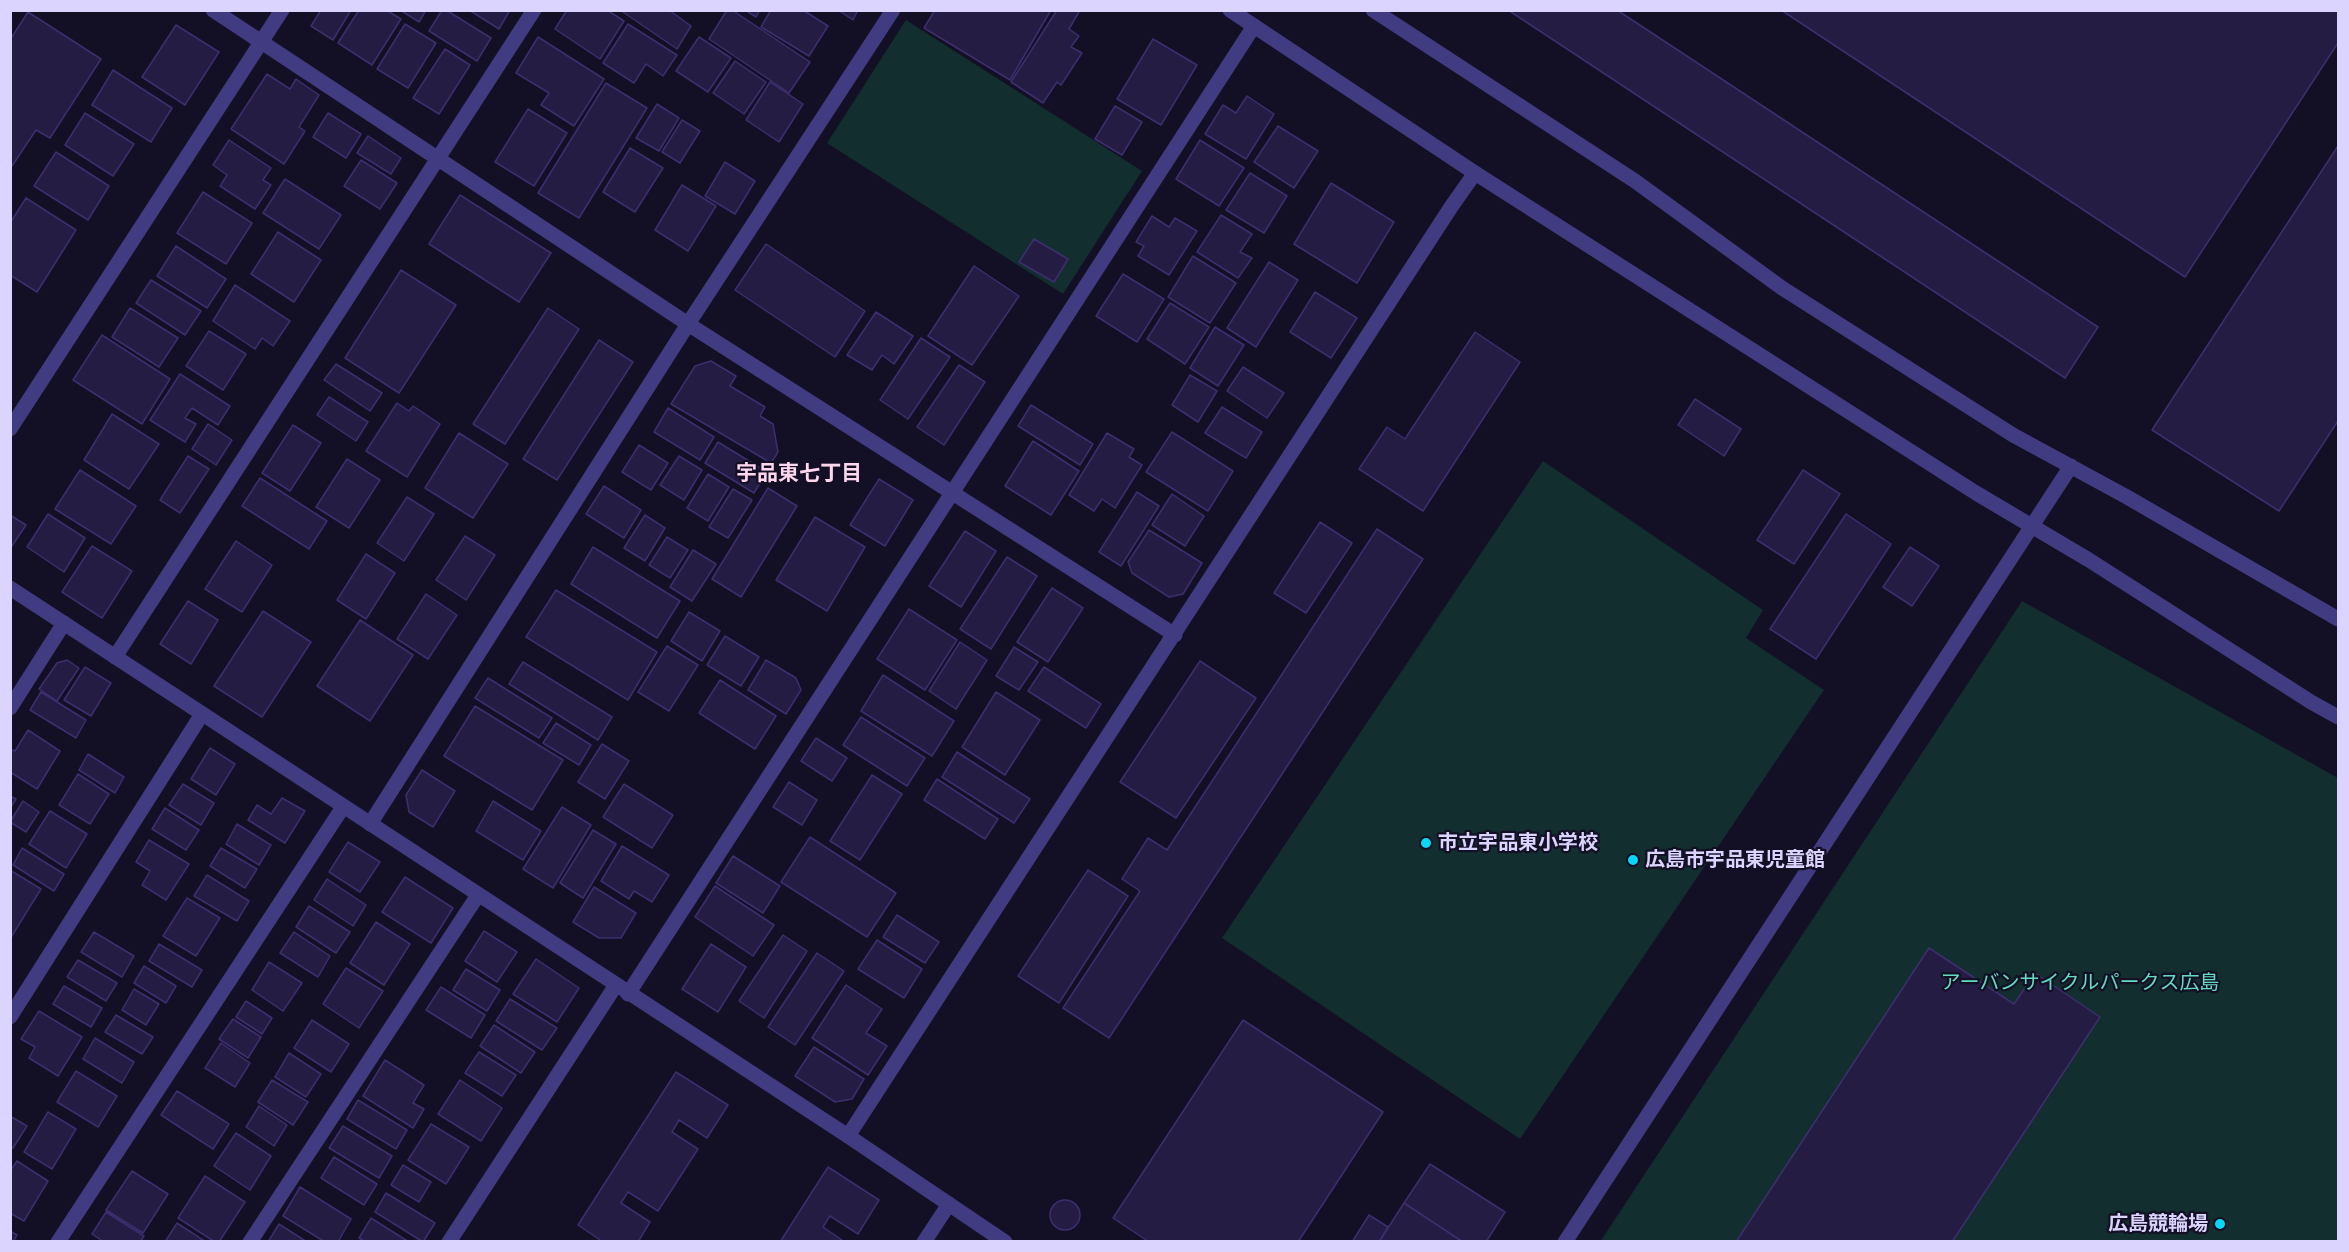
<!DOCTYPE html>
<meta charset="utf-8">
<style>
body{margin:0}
#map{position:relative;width:2349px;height:1252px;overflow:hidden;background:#130f24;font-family:Rubik,sans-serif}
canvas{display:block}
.frame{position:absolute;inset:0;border:12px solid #dad4fe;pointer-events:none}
</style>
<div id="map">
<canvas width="2349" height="1252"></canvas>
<div class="frame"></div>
</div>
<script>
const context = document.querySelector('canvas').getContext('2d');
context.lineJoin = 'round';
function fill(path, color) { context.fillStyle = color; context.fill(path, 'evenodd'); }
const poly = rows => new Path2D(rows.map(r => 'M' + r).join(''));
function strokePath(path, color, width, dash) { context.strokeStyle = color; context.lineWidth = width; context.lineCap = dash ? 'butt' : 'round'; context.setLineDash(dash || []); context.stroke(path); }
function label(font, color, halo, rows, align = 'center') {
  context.font = font + ' Rubik,"Noto Sans JP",sans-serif'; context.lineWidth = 4.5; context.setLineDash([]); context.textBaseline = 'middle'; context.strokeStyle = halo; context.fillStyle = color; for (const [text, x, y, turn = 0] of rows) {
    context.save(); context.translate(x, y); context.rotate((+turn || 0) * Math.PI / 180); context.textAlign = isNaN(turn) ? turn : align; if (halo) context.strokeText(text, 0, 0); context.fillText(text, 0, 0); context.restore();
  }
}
fill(poly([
 [906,20,1142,171,1063,294,827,143],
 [1543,461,1763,610,1746,638,1824,690,1520,1139,1222,938],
 [2022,601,2338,778,2338,1241,1600,1242]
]), '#122e2e');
const building = poly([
 [321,10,351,10,333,40,311,26,321,10],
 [359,10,386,10,401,19,372,65,338,43,359,10],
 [400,10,426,10,419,22,400,10],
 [442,10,446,10,491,38,477,61,429,31,442,10],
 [469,10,510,10,499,29,469,10],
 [567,10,607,10,624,21,600,59,555,29,567,10],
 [620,10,669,10,691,26,677,49,620,10],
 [727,10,732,10,810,62,789,93,709,39,727,10],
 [745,10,760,10,756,17,745,10],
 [771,10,803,10,828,26,809,56,761,27,771,10],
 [838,10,858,10,853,20,838,10],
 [935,10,1051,10,1010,80,924,28,935,10],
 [1057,10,1080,10,1069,29,1079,36,1071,47,1082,53,1061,85,1057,82,1043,103,1011,82,1057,10],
 [1508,10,1617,10,2098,327,2065,378,1508,10],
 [1781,10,2338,10,2338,43,2185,277,1781,10],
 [28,12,101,59,50,138,36,130,10,169,10,40,28,12],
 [405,24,436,43,408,88,377,69,405,24],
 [628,24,677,55,663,76,646,64,634,83,603,63,628,24],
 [176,25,219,52,185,105,142,77,176,25],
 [538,37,604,79,574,126,541,105,549,93,516,73,538,37],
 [699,37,731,58,708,92,676,71,699,37],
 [1153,39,1197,65,1161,125,1117,99,1153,39],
 [445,49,470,65,439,114,413,98,445,49],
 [735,61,766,82,744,114,713,93,735,61],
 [113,70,172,108,151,142,92,105,113,70],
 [267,74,290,89,296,79,319,95,299,127,305,131,284,164,231,129,267,74],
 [770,82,803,104,779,142,746,120,770,82],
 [606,83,647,108,579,218,538,193,606,83],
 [1247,96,1274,114,1246,159,1205,134,1223,105,1236,113,1247,96],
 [657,104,679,118,659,151,636,138,657,104],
 [1115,106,1142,122,1122,155,1095,139,1115,106],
 [528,109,567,133,534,186,495,162,528,109],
 [85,113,134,144,113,176,65,145,85,113],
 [328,113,361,134,346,158,313,137,328,113],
 [682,120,700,131,680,163,662,152,682,120],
 [1278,126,1318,151,1294,188,1254,162,1278,126],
 [368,136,401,158,391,174,357,153,368,136],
 [229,140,271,168,263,180,271,185,255,209,220,186,227,175,213,165,229,140],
 [1200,140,1244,168,1219,206,1176,179,1200,140],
 [2338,146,2338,421,2279,511,2152,430,2338,146],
 [630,148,663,168,635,212,603,192,630,148],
 [56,152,109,186,88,220,34,186,56,152],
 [361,160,397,183,380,209,344,186,361,160],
 [725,162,755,181,735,214,705,196,725,162],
 [1250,173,1287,196,1264,233,1226,210,1250,173],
 [285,179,341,215,319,249,263,213,285,179],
 [1331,183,1394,222,1357,283,1294,244,1331,183],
 [682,185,716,206,688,251,655,230,682,185],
 [203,192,252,223,226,264,177,233,203,192],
 [460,195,551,253,519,302,429,244,460,195],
 [26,198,76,230,37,292,10,275,10,223,26,198],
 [1221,215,1252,234,1240,252,1252,258,1238,278,1197,252,1221,215],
 [1152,216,1169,227,1175,218,1197,231,1169,275,1138,256,1144,246,1136,242,1152,216],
 [278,232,321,260,294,302,251,274,278,232],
 [1034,239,1068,259,1054,282,1019,262,1034,239],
 [766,244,865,311,835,357,735,290,766,244],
 [176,246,226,279,207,308,157,276,176,246],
 [1193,256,1236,283,1210,323,1168,297,1193,256],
 [1269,262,1298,280,1256,347,1227,328,1269,262],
 [974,266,1019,296,972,365,928,336,974,266],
 [401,270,456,305,399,393,345,358,401,270],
 [1123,274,1164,299,1137,342,1096,316,1123,274],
 [151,280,201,311,185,335,136,303,151,280],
 [235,285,290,321,273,346,262,338,255,349,213,321,235,285],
 [1315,292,1357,318,1331,358,1290,332,1315,292],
 [1170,303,1209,327,1185,364,1147,339,1170,303],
 [130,308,178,338,159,367,112,337,130,308],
 [548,308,579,329,505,444,473,424,548,308],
 [876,312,913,336,894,364,882,355,872,370,847,355,876,312],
 [1215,327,1244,345,1218,386,1190,368,1215,327],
 [209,331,246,354,223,390,186,366,209,331],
 [1475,332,1520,362,1423,511,1359,469,1387,427,1405,439,1475,332],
 [102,335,170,379,142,424,73,380,102,335],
 [921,338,950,357,908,419,880,400,921,338],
 [599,340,633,362,557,480,523,459,599,340],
 [711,361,736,376,730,386,765,407,760,416,773,424,778,452,771,463,671,404,695,366,711,361],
 [336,364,382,393,370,411,324,380,336,364],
 [959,365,985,382,944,445,917,427,959,365],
 [1243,367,1284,393,1267,418,1227,391,1243,367],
 [180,374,230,406,218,425,192,408,185,418,196,424,185,442,150,420,180,374],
 [1190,375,1217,391,1198,422,1172,405,1190,375],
 [329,397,368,422,356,441,317,415,329,397],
 [1695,399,1741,429,1724,456,1678,425,1695,399],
 [397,403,409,411,413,406,440,424,407,477,366,451,397,403],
 [1031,405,1093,444,1080,465,1018,426,1031,405],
 [1222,407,1262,432,1246,458,1205,433,1222,407],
 [668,408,714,437,700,460,654,432,668,408],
 [112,414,159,444,129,489,84,460,112,414],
 [208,424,232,440,216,465,192,449,208,424],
 [293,425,321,443,290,491,262,473,293,425],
 [1172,432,1233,471,1208,511,1146,472,1172,432],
 [459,433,508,464,473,518,425,488,459,433],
 [1107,433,1134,449,1129,457,1142,465,1115,508,1102,499,1094,511,1069,495,1107,433],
 [1033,441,1079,471,1051,515,1005,486,1033,441],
 [718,442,767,472,754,493,705,463,718,442],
 [639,445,668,463,651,490,622,472,639,445],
 [188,456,209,469,180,513,160,500,188,456],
 [679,456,702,470,684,500,660,485,679,456],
 [347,459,380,480,349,528,316,507,347,459],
 [80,470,136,506,111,544,55,509,80,470],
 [1803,470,1840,494,1794,564,1757,540,1803,470],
 [708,474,729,487,708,521,687,508,708,474],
 [260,478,327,521,309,549,242,506,260,478],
 [879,479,913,500,885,546,850,525,879,479],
 [604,486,641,510,624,538,586,514,604,486],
 [768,488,797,506,741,597,712,579,768,488],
 [733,489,752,500,728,538,709,527,733,489],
 [1137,492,1159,506,1121,566,1099,552,1137,492],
 [1172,494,1204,516,1185,546,1152,525,1172,494],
 [407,497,434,514,404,561,377,543,407,497],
 [48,514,85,538,64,572,27,547,48,514],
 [1846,514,1891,544,1816,659,1770,629,1846,514],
 [10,515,26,525,10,549,10,515],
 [645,515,665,528,645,561,624,548,645,515],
 [815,517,865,547,827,611,776,580,815,517],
 [1320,522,1352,543,1306,613,1274,593,1320,522],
 [1377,529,1423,559,1109,1038,1063,1008,1140,891,1122,879,1148,838,1167,850,1377,529],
 [1149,530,1202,563,1183,594,1169,597,1132,573,1128,562,1149,530],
 [965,531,996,551,961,607,929,586,965,531],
 [465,536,495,555,466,600,436,580,465,536],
 [667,537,688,550,670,578,649,565,667,537],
 [236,541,272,565,242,612,205,589,236,541],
 [92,546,132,571,102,618,62,592,92,546],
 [593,547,680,601,657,638,571,584,593,547],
 [1910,547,1939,566,1912,606,1883,587,1910,547],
 [693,550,716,564,692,601,670,587,693,550],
 [366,554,395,573,366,619,337,600,366,554],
 [1007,557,1037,576,991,649,960,629,1007,557],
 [1052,588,1083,608,1048,662,1017,642,1052,588],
 [556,590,657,652,628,700,526,637,556,590],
 [426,594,457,615,428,659,397,639,426,594],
 [188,601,218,620,191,664,160,644,188,601],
 [909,609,957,640,925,690,877,659,909,609],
 [263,611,311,642,262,717,214,686,263,611],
 [689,612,720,631,702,661,671,641,689,612],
 [360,620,413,655,370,721,317,686,360,620],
 [725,636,759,657,741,686,707,665,725,636],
 [960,642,987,660,956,709,929,691,960,642],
 [667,646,698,665,669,711,638,692,667,646],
 [1014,647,1038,662,1019,690,996,676,1014,647],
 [67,660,79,668,57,701,39,689,57,663,67,660],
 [766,660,796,678,801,690,786,714,748,690,766,660],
 [1200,661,1256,698,1176,818,1120,782,1200,661],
 [523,662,612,717,598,740,509,684,523,662],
 [85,667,111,683,91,716,64,700,85,667],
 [1044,667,1101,704,1086,728,1028,691,1044,667],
 [883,675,954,721,932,756,861,711,883,675],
 [488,678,552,718,539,738,475,698,488,678],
 [720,680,776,716,755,749,699,713,720,680],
 [41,692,86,720,76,738,30,710,41,692],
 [996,692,1040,720,1005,775,962,747,996,692],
 [475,706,563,760,532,810,444,756,475,706],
 [861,717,925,758,907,786,843,745,861,717],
 [556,723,591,745,579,765,543,743,556,723],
 [28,730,60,751,37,789,10,772,10,749,15,751,28,730],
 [816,738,847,758,832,781,801,761,816,738],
 [602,744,629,761,605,799,578,782,602,744],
 [210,748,235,764,216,795,191,779,210,748],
 [957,752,1030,799,1014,823,942,777,957,752],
 [88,754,124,777,115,793,79,770,88,754],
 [422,770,455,791,433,827,409,812,406,795,422,770],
 [78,774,109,794,90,824,59,805,78,774],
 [872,775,902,794,860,860,830,841,872,775],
 [937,779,998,819,985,839,924,800,937,779],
 [789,782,817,800,802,825,773,807,789,782],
 [183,784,214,803,201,825,169,805,183,784],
 [624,784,673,815,652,848,603,817,624,784],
 [10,796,16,799,10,809,10,796],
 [282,798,305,811,285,843,248,820,257,805,271,814,282,798],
 [23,801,39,812,26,832,10,822,23,801],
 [493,801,541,831,523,860,476,831,493,801],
 [562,807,591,825,553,888,523,869,562,807],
 [165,808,199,830,186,850,152,829,165,808],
 [50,811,87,834,66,868,29,844,50,811],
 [237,824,271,845,259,865,226,844,237,824],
 [593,830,616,844,583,898,560,883,593,830],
 [810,837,896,893,867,937,781,882,810,837],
 [149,840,189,864,166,900,142,885,150,871,136,862,149,840],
 [348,842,380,862,360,892,329,872,348,842],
 [622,846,669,875,652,902,634,891,629,899,601,881,622,846],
 [22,848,64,874,54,891,13,865,22,848],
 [221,848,257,869,245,888,210,866,221,848],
 [733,856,780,886,763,913,716,883,733,856],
 [10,870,41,889,10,939,10,870],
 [1088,870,1128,896,1059,1003,1018,976,1088,870],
 [207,875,249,901,237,921,194,896,207,875],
 [405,877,453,908,431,943,382,912,405,877],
 [327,879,366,905,353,926,314,900,327,879],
 [715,886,774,925,753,956,695,917,715,886],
 [594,887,636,913,621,938,599,938,573,922,594,887],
 [187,898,220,918,196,956,163,936,187,898],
 [309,906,350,932,336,953,296,927,309,906],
 [897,915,939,942,925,963,883,937,897,915],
 [376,922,410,944,384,985,350,963,376,922],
 [484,931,517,952,497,982,465,961,484,931],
 [94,932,134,956,122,977,81,952,94,932],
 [294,932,330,956,318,977,280,953,294,932],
 [783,935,807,951,764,1018,739,1001,783,935],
 [877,940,922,969,904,998,858,969,877,940],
 [159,944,202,970,192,987,149,961,159,944],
 [711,944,746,967,718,1012,682,989,711,944],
 [1929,948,2014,1004,2035,973,2100,1017,1952,1242,1736,1242,1929,948],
 [817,953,844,971,795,1045,768,1027,817,953],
 [536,959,579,988,557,1022,513,994,536,959],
 [78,960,117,983,106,1001,67,977,78,960],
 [269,962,302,983,283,1011,252,990,269,962],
 [144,966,176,986,166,1003,134,983,144,966],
 [346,968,383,991,359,1028,323,1004,346,968],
 [466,969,500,990,487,1011,453,990,466,969],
 [846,985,882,1009,866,1033,887,1046,868,1075,812,1038,846,985],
 [64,986,102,1008,91,1027,53,1004,64,986],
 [441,987,485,1015,471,1038,426,1010,441,987],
 [134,989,159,1004,146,1025,122,1010,134,989],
 [510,999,557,1028,542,1050,496,1021,510,999],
 [246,1001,272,1018,262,1034,236,1017,246,1001],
 [39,1011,82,1037,58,1076,29,1058,35,1047,21,1039,39,1011],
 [116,1015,153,1037,142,1054,105,1032,116,1015],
 [233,1019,261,1037,248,1058,219,1039,233,1019],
 [312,1020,349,1044,331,1072,294,1048,312,1020],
 [1243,1020,1383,1112,1298,1242,1149,1242,1113,1218,1243,1020],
 [494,1025,535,1052,521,1073,480,1046,494,1025],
 [95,1038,134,1062,122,1083,83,1059,95,1038],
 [221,1043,250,1063,235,1087,205,1068,221,1043],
 [814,1047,864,1079,852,1099,835,1102,795,1076,814,1047],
 [479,1052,516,1075,502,1096,465,1073,479,1052],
 [289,1053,321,1074,306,1097,275,1077,289,1053],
 [385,1060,424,1085,413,1103,424,1109,413,1128,363,1096,385,1060],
 [76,1071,117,1096,98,1127,57,1102,76,1071],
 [676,1072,728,1105,707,1138,679,1120,672,1132,698,1149,658,1211,628,1192,621,1203,650,1222,638,1242,603,1242,578,1225,676,1072],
 [272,1080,308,1102,293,1125,258,1102,272,1080],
 [460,1080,502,1108,481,1141,438,1114,460,1080],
 [177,1091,229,1124,213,1149,161,1115,177,1091],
 [358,1100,407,1130,396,1149,347,1119,358,1100],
 [259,1106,287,1125,274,1146,246,1127,259,1106],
 [48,1112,76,1129,52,1169,24,1152,48,1112],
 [10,1116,27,1126,13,1148,10,1146,10,1116],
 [431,1124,469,1147,446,1184,408,1160,431,1124],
 [343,1126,392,1156,379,1178,329,1148,343,1126],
 [236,1133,271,1156,250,1190,214,1166,236,1133],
 [334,1157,377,1184,364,1205,321,1178,334,1157],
 [17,1161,48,1181,24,1221,10,1213,10,1171,17,1161],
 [1430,1164,1505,1212,1486,1242,1463,1242,1404,1203,1430,1164],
 [403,1165,431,1182,419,1202,391,1185,403,1165],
 [828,1167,879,1200,858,1234,830,1216,823,1227,845,1242,780,1242,828,1167],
 [132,1171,168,1194,143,1233,106,1210,132,1171],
 [205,1176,245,1202,219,1242,215,1242,178,1218,205,1176],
 [300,1187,351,1219,338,1242,325,1242,283,1216,300,1187],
 [386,1193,435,1223,423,1242,375,1212,386,1193],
 '1050 1215a15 15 0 1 1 30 0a15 15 0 1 1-30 0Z',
 [1404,1203,1463,1242,1379,1242,1404,1203],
 [106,1212,144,1236,140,1242,104,1242,92,1234,106,1212],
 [1369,1215,1388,1227,1379,1242,1352,1242,1369,1215],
 [371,1218,409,1242,366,1242,359,1238,371,1218],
 [177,1223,206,1242,165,1242,177,1223],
 [279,1224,307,1242,268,1242,279,1224],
 [10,1231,17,1235,13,1242,10,1242,10,1231]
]);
fill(building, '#251c44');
strokePath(building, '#3d2f6f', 1.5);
strokePath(poly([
 [213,10,688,324,1175,635],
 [10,429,282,10],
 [115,657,534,10],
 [10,708,64,623],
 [370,824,688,324,893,10],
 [628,994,1254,26],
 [10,1017,202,714],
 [848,1136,1451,207,1475,173],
 [58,1242,343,807],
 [250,1242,478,895],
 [449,1242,616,985],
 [924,1242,949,1204]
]), '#413c81', 15);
strokePath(poly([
 [1230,10,1475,173,1976,493,2089,560,2311,702,2338,717],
 [1373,10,1635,181,1782,288,2013,435,2127,497,2338,619],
 [10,588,848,1136,1005,1242],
 [1565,1242,2071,466]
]), '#413c81', 15);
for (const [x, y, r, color] of [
 [1426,843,6,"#08d6f5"],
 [1633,860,6,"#08d6f5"],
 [2220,1224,6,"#08d6f5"]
]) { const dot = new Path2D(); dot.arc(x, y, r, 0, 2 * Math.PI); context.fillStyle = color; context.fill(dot); strokePath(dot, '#130f24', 2); }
label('bold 20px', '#dad4fe', '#130f24', [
 ["市立宇品東小学校",1438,843],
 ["広島市宇品東児童館",1645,860],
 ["広島競輪場",2208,1224,"right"]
], 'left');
label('20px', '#62dbc1', '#130f24', [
 ["アーバンサイクルパークス広島",2080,983]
]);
label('bold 21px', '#fed6ee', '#130f24', [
 ["宇品東七丁目",799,474]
]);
</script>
